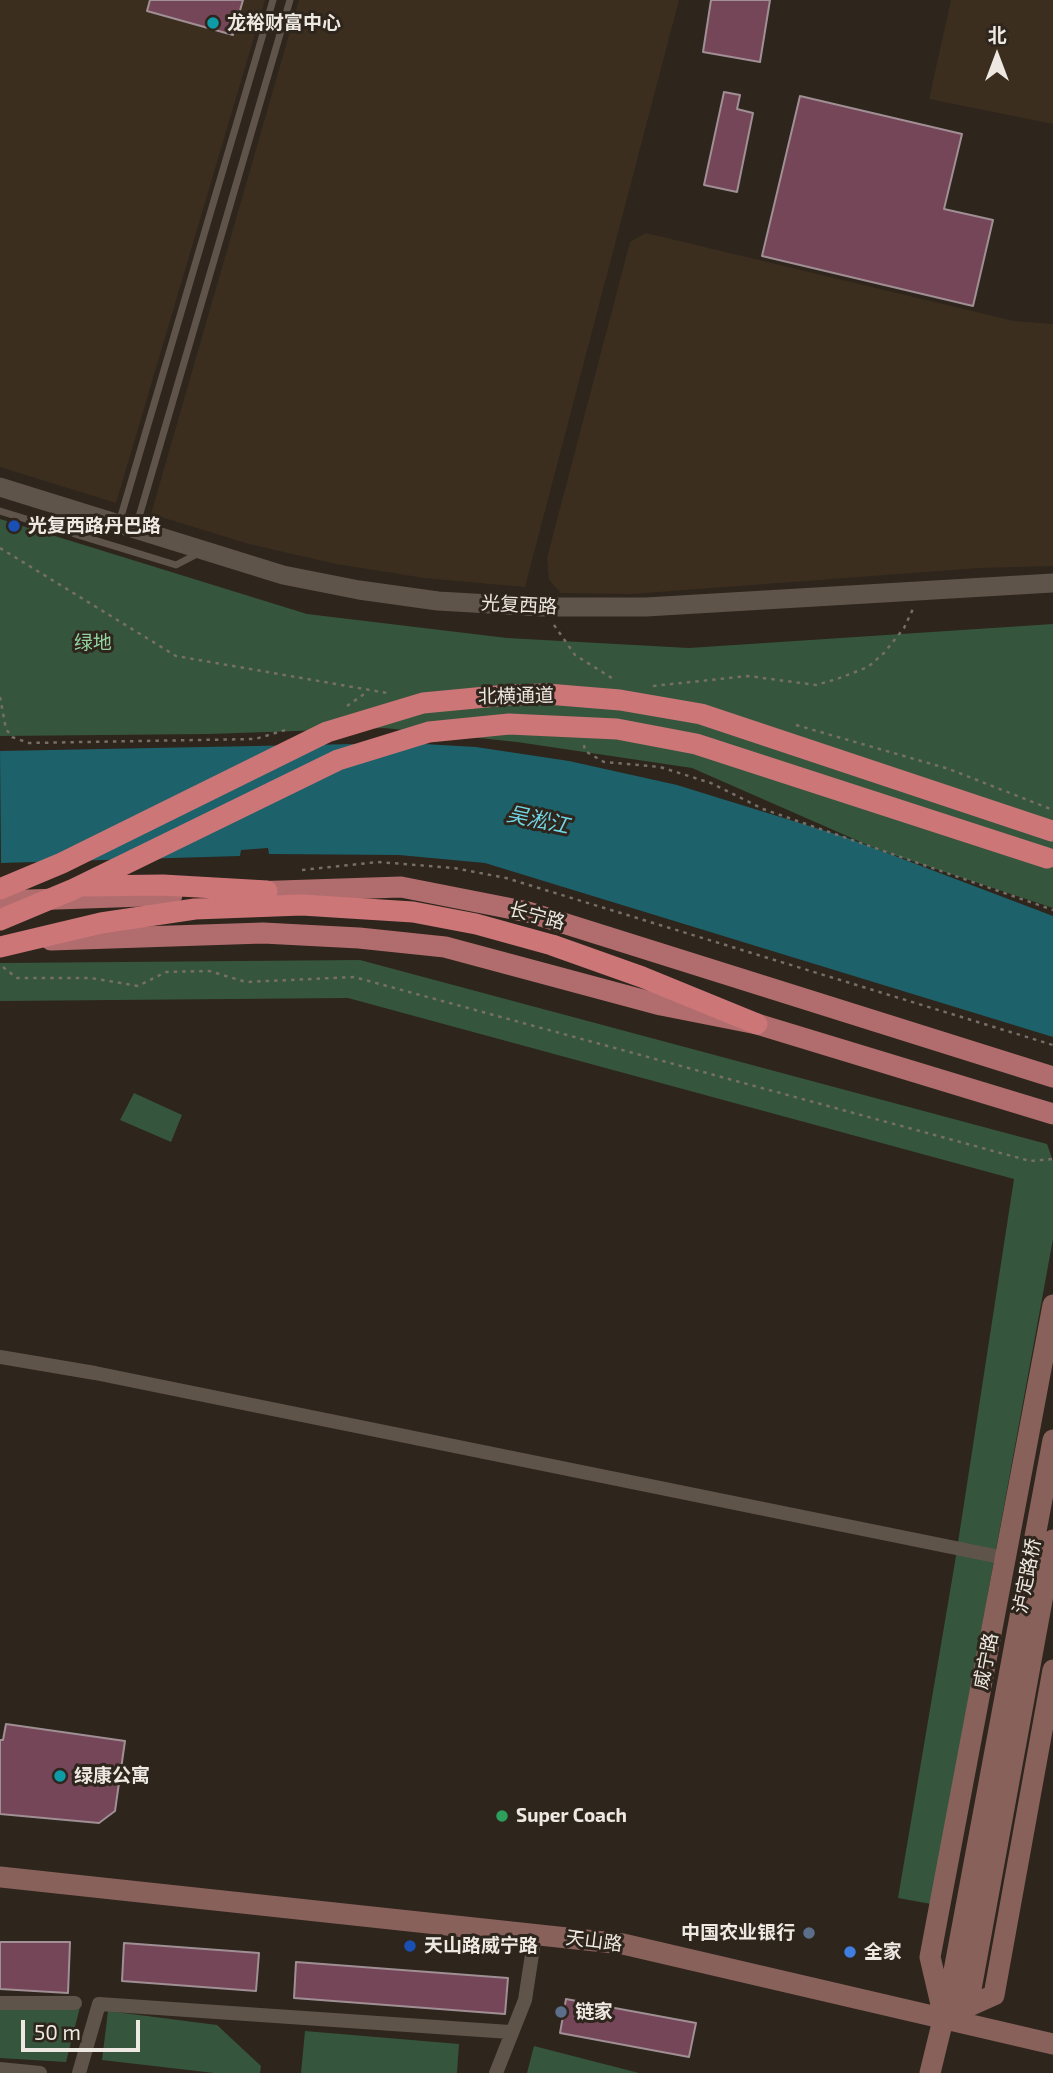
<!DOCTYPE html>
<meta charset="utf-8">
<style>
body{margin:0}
#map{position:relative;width:1053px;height:2073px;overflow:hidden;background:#2e251c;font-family:"Exo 2","Noto Sans SC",sans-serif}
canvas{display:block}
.north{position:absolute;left:962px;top:21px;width:70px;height:70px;-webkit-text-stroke:5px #2e251c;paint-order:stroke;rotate:0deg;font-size:19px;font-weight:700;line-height:28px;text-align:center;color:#eee8e2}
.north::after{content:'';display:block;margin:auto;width:24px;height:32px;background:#eee8e2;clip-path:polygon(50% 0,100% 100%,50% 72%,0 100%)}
.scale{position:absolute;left:21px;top:2020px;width:119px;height:32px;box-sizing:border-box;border:4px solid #eee8e2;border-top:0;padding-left:9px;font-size:21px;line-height:24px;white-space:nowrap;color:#eee8e2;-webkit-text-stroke:5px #2e251c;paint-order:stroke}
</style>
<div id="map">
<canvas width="1053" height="2073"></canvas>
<div class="north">北</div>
<div class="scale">50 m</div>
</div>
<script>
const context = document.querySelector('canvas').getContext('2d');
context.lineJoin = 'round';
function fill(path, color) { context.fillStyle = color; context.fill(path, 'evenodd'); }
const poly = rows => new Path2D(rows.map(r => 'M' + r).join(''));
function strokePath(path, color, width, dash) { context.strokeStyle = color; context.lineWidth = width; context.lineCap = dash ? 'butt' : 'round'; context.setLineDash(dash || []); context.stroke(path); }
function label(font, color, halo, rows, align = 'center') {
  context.font = font + ' "Exo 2","Noto Sans SC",sans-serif'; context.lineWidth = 6; context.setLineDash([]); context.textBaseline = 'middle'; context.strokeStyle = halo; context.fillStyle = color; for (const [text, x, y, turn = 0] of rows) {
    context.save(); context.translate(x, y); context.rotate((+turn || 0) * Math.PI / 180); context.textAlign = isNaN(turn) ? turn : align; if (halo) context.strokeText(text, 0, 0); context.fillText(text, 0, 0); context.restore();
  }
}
fill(poly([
 [0,0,265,0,116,503,0,467],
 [299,0,679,0,525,587,424,578,336,564,249,544,151,514],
 [951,0,1053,0,1053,124,929,99],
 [646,233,1014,321,1053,324,1053,566,979,568,632,594,561,593,549,580,547,558,630,242]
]), '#3b2e1f');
fill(poly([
 [0,519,307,614,507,638,689,648,1053,624,1053,908,879,850,692,768,517,742,384,728,209,734,0,736],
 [360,960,1047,1144,1053,1161,1053,1239,931,1904,898,1898,955,1562,1014,1179,348,998,0,1001,0,963],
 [134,1093,182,1115,171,1142,120,1120],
 [0,2007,80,2007,66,2062,0,2058],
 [108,2011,217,2025,261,2066,260,2073,214,2073,102,2060],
 [305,2031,459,2044,457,2073,301,2073],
 [534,2046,639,2073,527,2073]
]), '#36553d');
fill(poly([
 [407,743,476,747,569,761,677,785,845,837,1053,916,1053,1037,485,863,399,855,269,854,268,848,241,850,240,856,1,863,0,751]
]), '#1d616a');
const building = poly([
 [150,0,243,0,233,35,147,11,150,0],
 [711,0,770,0,760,62,703,52,711,0],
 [724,92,740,95,737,109,753,113,737,192,704,185,724,92],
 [800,96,962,134,944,209,993,220,973,306,762,256,800,96],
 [6,1724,125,1741,115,1811,99,1823,0,1814,0,1740,3,1740,6,1724],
 [0,1942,70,1942,68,1993,0,1989,0,1942],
 [124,1943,259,1953,256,1991,122,1981,124,1943],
 [296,1962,508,1978,505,2014,294,1998,296,1962],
 [566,1999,696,2023,689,2057,560,2033,566,1999]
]);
fill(building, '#744657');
strokePath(building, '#a08f94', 2);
strokePath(poly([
 [0,548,176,656,387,693],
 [554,625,575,655,615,680],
 [653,686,748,676,816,685,837,679,868,667,884,653,904,628,913,609],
 [0,697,6,729,12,737,29,743,255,739,289,729],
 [347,706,367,692],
 [796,725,949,769,1053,810],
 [584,745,585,751,604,762,660,767,711,783,763,809,1053,910],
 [302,870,378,862,454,868,506,878,1053,1045],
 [3,967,17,978,91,978,138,986,166,972,209,971,246,982,354,977,1030,1161,1053,1159]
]), '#766f67', 2.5, [3.5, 5]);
strokePath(poly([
 [0,511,176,565,199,553],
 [119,523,273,0],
 [136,527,290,0]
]), '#5f544a', 7);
strokePath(poly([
 [0,1357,95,1373,1005,1558],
 [0,2003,75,2003],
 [0,2069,40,2073],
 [79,2073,99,2004,510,2032],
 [496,2073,525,2000,535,1935]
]), '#5f544a', 14);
strokePath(poly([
 [0,487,283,575,359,590,438,601,542,607,646,607,1053,583]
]), '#5f544a', 19);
strokePath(poly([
 [0,1877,623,1944,1053,2044],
 [956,2012,994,1995,1053,1670],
 [946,2016,971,1989,1053,1540],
 [944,2017,930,1957,1053,1305],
 [930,2073,951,1987,1053,1440]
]), '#88615b', 21);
strokePath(poly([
 [250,892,401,887,528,912,1053,1077],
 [0,901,172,895],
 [51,940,263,933,359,938,445,947,661,1005,757,1024,1053,1114]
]), '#b16d6d', 21);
strokePath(poly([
 [86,886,163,885,267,891],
 [0,889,62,863,327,732,423,703,507,695,547,694,620,700,701,714,1052,831],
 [0,920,74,889,338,760,429,732,509,724,617,729,696,744,1047,858],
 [0,947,101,923,195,909,302,905,413,912,476,924,552,945,642,977,757,1024]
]), '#cc7678', 21);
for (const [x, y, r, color] of [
 [213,23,7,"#0f9aa8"],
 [14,526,7,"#1a4fb4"],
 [60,1776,7,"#0f9aa8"],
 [502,1816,7,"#2e9e5b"],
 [809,1933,7,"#5c6f8a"],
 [410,1946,7,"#1a4fb4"],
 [850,1952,7,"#3f7fe0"],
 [561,2012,7,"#5c6f8a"]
]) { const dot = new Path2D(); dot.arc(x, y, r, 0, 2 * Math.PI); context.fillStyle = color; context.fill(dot); strokePath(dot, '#2e251c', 2.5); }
label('bold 19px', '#eee8e2', '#2e251c', [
 ["龙裕财富中心",227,23],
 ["光复西路丹巴路",28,526],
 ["绿康公寓",74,1776],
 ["Super Coach",516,1816],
 ["中国农业银行",795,1933,"right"],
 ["天山路威宁路",424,1946],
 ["全家",864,1952],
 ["链家",575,2012]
], 'left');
label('19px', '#eee8e2', '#2e251c', [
 ["光复西路",519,605,3],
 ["北横通道",516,696,-1],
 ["长宁路",537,916,15],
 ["泸定路桥",1027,1576,-79],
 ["威宁路",986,1661,-79],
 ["天山路",594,1941,7]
]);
label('19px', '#93d4a1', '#2e251c', [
 ["绿地",93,643]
]);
label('italic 21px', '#70d6e6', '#2e251c', [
 ["吴淞江",538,820,12]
]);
</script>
